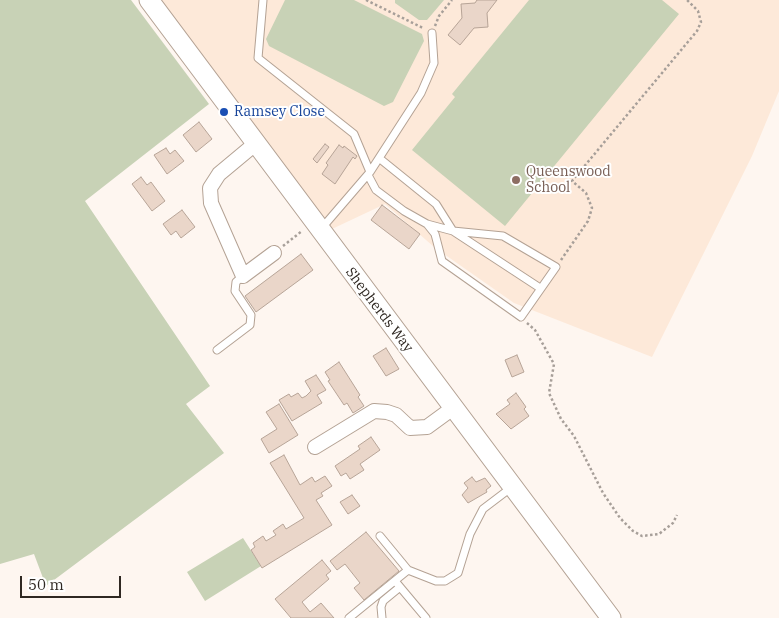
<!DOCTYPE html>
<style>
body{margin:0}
#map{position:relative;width:779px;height:618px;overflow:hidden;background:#fef6f0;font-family:"IBM Plex Serif",serif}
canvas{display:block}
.scale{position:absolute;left:20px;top:576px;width:101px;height:22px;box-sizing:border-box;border:2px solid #2f2822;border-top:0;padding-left:6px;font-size:15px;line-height:18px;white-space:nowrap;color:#2f2822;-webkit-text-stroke:4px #fff;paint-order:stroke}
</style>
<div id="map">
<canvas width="779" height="618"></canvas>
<div class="scale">50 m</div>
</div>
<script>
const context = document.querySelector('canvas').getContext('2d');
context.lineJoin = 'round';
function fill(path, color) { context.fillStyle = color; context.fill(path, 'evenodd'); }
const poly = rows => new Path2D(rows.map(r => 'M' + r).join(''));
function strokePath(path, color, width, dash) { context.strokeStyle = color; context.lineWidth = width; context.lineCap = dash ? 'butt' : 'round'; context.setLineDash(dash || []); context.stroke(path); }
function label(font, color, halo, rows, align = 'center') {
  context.font = font + ' "IBM Plex Serif",serif'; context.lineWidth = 4; context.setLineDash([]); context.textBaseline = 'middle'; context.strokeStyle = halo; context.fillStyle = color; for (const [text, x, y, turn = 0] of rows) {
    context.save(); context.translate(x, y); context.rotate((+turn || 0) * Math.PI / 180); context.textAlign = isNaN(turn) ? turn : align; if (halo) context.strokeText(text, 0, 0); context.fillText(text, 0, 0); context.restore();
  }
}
fill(poly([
 [155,0,779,0,779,91,752,156,652,357,514,303,434,247,385,204,332,229]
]), '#fde9d9');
fill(poly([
 [0,0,131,0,209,104,85,201,210,386,186,404,224,453,46,586,34,554,0,564],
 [285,0,354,0,422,34,424,41,393,102,384,106,269,46,266,39],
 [395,0,444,0,427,20,419,20,395,3],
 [529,0,662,0,679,14,505,226,412,150,455,97,452,94],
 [243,538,261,566,205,601,187,572]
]), '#c8d2b6');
const building = poly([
 [477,0,497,0,487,13,488,27,474,28,460,45,448,35,462,18,461,4,475,3,477,0],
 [199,122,212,139,196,152,183,135,199,122],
 [325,144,329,147,317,163,313,159,325,144],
 [339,145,343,148,344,146,357,156,355,159,353,157,335,184,322,174,328,165,326,163,339,145],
 [166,148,170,154,175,150,184,161,167,174,154,155,166,148],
 [141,177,147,185,151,182,165,201,152,211,132,184,141,177],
 [382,205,420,234,409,249,371,220,382,205],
 [182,210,195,227,181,238,176,231,171,235,163,224,182,210],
 [301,254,313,270,256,312,245,296,301,254],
 [386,348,399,369,386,376,373,356,386,348],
 [517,355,524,372,512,377,505,360,517,355],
 [339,362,360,395,358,397,364,406,353,413,347,403,344,405,328,381,330,380,325,372,339,362],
 [316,375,326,390,317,395,322,403,292,421,279,400,289,394,291,397,298,393,302,398,306,396,311,391,305,381,316,375],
 [516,393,526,407,524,409,529,416,511,429,496,414,510,404,507,400,516,393],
 [279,404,298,435,269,453,261,439,277,429,266,412,279,404],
 [371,437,380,450,360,464,364,470,350,479,346,473,341,476,335,466,360,449,358,446,371,437],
 [284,455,300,485,312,477,315,482,325,476,332,486,321,493,323,496,316,500,332,525,262,568,251,550,255,547,253,543,263,536,266,541,276,535,273,531,283,524,286,529,304,518,270,463,284,455],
 [472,477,476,482,485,478,491,486,486,490,487,492,468,503,462,495,468,488,464,483,472,477],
 [352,495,360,506,348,514,340,502,352,495],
 [366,532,399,571,364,600,354,588,360,583,345,564,337,570,330,561,366,532],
 [322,560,331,571,326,575,329,579,302,602,310,612,321,603,334,618,291,618,275,599,322,560]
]);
fill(building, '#ead6c9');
strokePath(building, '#b7a497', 1);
const lane = poly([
 [263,0,258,58,354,134,370,172,321,229],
 [370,172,421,93,434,63,432,33],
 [368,175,376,190,404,211,427,224,435,234,442,261,521,317,556,267,503,236,453,231,436,204,379,158],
 [427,224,453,231,540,288],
 [217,350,250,325,251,315,235,291,236,282,243,276],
 [380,536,408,570,436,581,445,581,458,573,470,534,483,509,512,487],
 [395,581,426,618],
 [349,618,408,570],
 [382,618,381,607,383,601,400,587]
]);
const street = poly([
 [255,144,219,174,210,188,211,203,243,276,274,253],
 [315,447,374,411,387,412,396,415,410,428,427,427,453,408]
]);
const secondary = poly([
 [149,0,611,618]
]);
strokePath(lane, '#b4a294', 9);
strokePath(street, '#b4a294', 16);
strokePath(secondary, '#b4a294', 21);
strokePath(poly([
 [366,0,423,28],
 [435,26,439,16,452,0],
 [283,246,302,231],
 [561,260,588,221,592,208,586,193,572,181,697,31,701,22,698,11,687,0],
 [527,323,535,330,554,364,549,393,561,419,574,436,603,493,620,518,633,531,642,536,659,534,673,523,677,515]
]), '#a79f99', 2.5, [2.5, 2.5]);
strokePath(lane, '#fff', 7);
strokePath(street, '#fff', 14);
strokePath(secondary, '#fff', 19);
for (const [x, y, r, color] of [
 [224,112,5,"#1a4fb4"],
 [516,180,5,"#8d6e63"]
]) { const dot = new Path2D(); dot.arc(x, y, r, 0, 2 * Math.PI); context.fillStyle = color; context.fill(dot); strokePath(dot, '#fff', 2); }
label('14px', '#164399', '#fff', [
 ["Ramsey Close",234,112]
], 'left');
label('14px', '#785e54', '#fff', [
 ["Queenswood",526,172],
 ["School",526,188]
], 'left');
label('14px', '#2f2822', '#fff', [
 ["Shepherds Way",379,310,53]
]);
</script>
